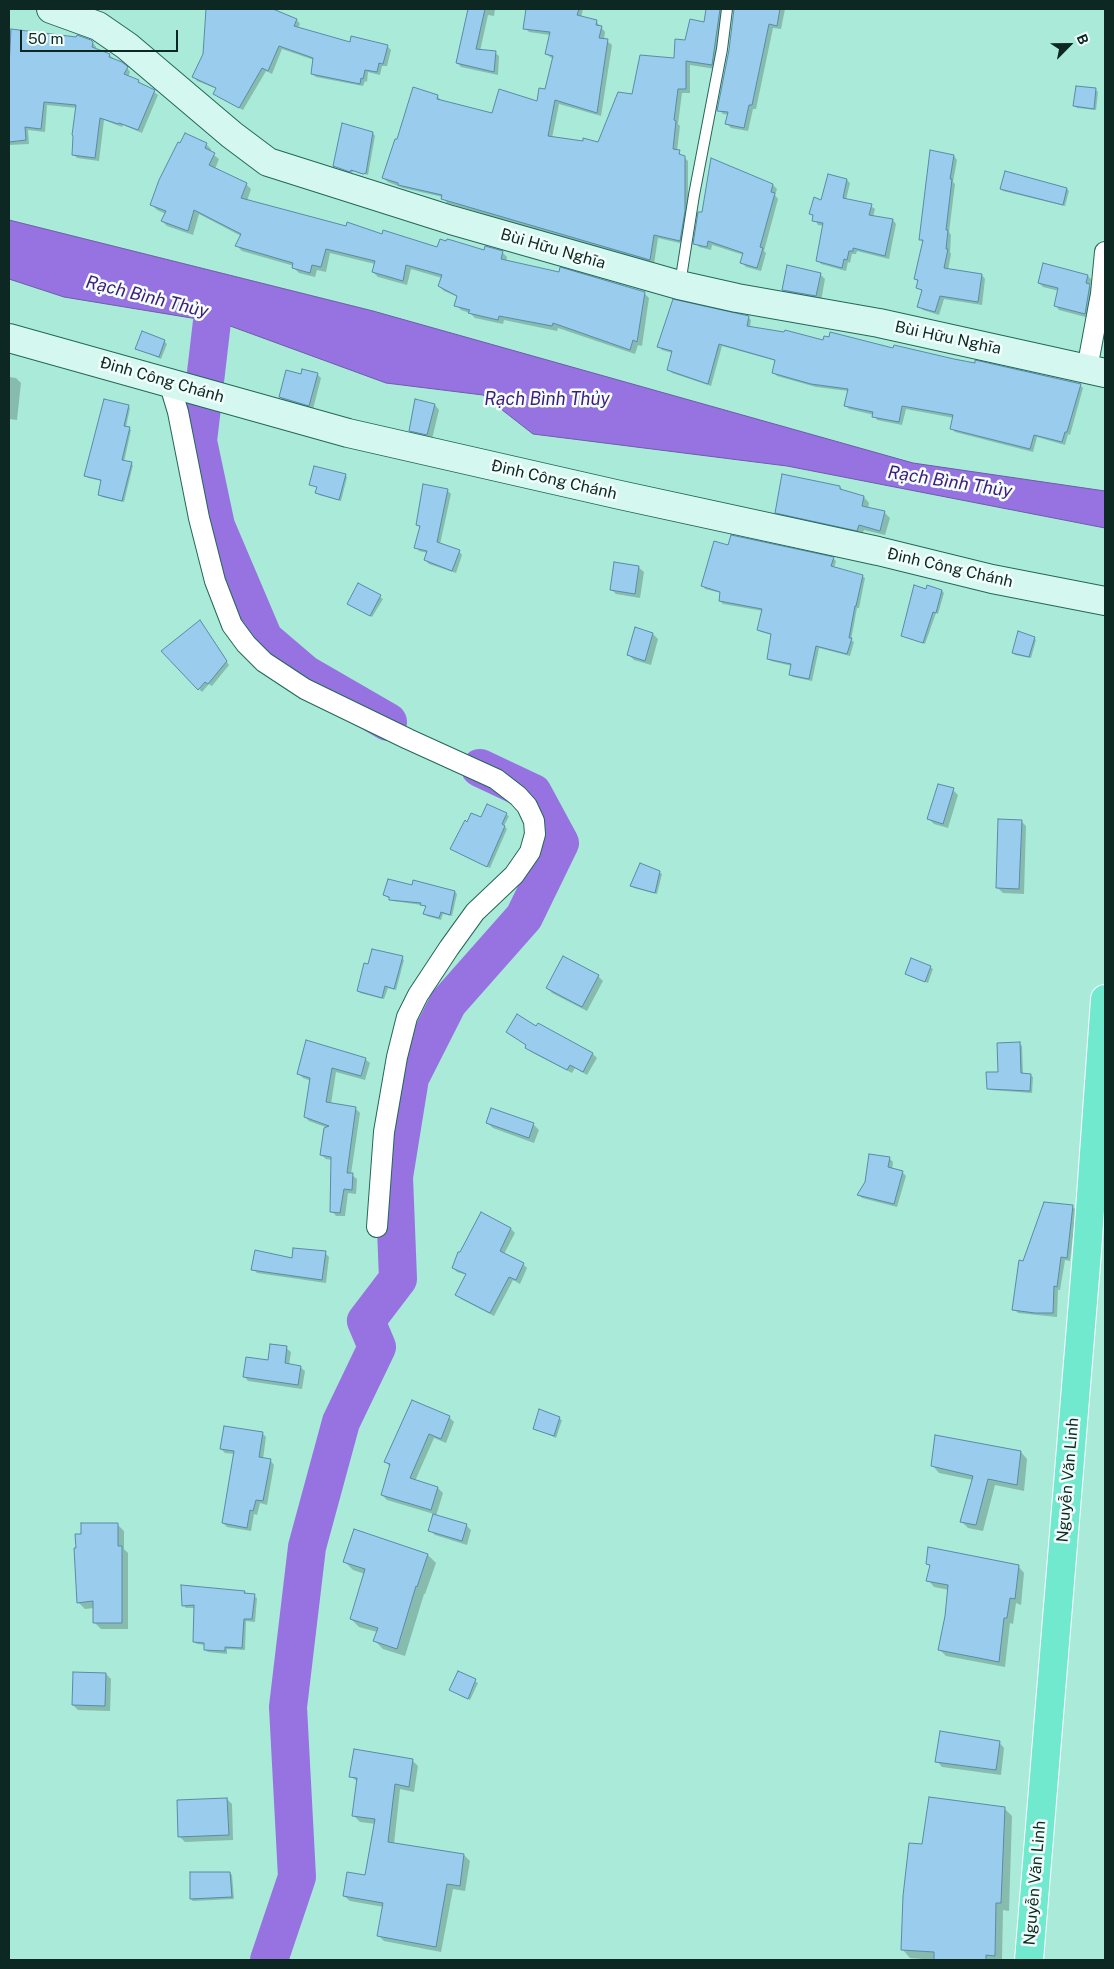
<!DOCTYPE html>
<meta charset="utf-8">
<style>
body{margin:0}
#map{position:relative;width:1114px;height:1969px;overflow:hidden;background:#a9ead9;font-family:"Public Sans",sans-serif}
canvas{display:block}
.frame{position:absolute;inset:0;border:10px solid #0d2822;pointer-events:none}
.north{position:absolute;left:1044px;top:20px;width:50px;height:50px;-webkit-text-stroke:4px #f2fefb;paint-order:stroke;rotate:67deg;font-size:14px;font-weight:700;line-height:20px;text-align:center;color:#0d2822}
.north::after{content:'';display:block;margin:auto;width:18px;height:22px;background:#0d2822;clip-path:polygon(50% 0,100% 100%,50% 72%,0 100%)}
.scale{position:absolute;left:20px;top:30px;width:158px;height:22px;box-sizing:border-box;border:2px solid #0d2822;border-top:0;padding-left:6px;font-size:15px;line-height:18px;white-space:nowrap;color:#0d2822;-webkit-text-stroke:4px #f2fefb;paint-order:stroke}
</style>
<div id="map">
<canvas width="1114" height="1969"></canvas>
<div class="frame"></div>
<div class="north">B</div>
<div class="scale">50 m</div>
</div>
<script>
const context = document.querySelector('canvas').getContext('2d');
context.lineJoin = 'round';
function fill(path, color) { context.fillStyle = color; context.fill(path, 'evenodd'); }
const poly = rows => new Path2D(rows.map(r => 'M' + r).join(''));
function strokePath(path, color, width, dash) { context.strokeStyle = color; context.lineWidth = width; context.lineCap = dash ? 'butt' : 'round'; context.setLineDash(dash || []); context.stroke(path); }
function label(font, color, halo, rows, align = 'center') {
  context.font = font + ' "Public Sans",sans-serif'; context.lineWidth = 5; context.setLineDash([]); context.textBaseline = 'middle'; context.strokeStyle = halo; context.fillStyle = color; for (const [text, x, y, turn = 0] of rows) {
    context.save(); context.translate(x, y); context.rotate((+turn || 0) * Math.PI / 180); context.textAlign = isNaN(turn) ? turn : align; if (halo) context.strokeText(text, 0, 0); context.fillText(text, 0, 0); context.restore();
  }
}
const water = poly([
 [9,220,373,311,913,463,1105,491,1105,528,787,466,533,434,483,395,386,383,222,323,64,297,9,279,9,220]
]);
fill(water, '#9673e0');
strokePath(water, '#6d5ca7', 1);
fill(poly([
 [208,9,270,9,297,20,300,24,298,28,351,43,387,46,391,50,387,66,382,66,380,75,368,72,367,82,365,81,363,86,316,77,312,74,314,60,282,49,272,74,266,71,243,110,218,97,217,89,197,81,194,77,204,55],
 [469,9,495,9,494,16,488,15,480,51,495,53,499,56,498,75,461,67,457,63],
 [528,9,583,9,581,18,596,21,605,32,604,40,607,41,612,45,601,116,559,104,552,138,598,143,633,96,676,60,686,41,705,23,707,9,727,9,716,69,690,65,690,93,682,93,678,124,680,126,677,151,688,161,688,215,684,244,658,238,654,264,447,203,443,197,403,188,388,182,383,178,437,96,441,100,493,115,538,102,546,91,553,59,546,54,550,35,529,32,525,28],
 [735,9,785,9,781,29,773,28,756,109,753,109,748,131,731,128,727,124,729,115,723,114,719,110,730,50],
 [9,30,77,38,93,43,96,47,96,50,109,55,127,68,130,72,128,77,138,81,158,95,142,133,123,125,122,127,104,120,99,161,77,158,73,154,77,108,47,105,45,132,28,130,29,144,9,145],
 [1096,90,1098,92,1096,110,1077,108,1075,106],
 [373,133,375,136,368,175,353,171,352,173,334,166],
 [206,144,211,149,210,152,219,159,215,169,246,184,251,189,247,201,347,228,438,248,502,252,507,257,506,262,644,293,649,298,642,346,638,345,635,354,558,328,557,331,504,320,503,324,475,318,470,313,461,310,456,305,458,297,444,291,439,286,442,278,411,269,407,285,378,277,373,272,375,264,330,253,326,272,317,270,315,277,299,273,294,268,294,266,242,251,237,246,241,236,199,214,193,235,167,226,162,221,166,214,157,210,152,205],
 [954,156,957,160,953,182,955,184,949,232,951,235,950,252,951,254,948,270,982,275,985,279,982,305,944,299,939,315,923,310,919,306,923,292,918,288,919,282,915,279,924,243,921,240],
 [847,180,850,183,846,200,871,206,875,209,873,217,893,220,896,224,889,259,857,251,856,254,852,254,850,263,848,262,846,271,821,264,817,260,824,226,818,225,811,213],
 [773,185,777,189,775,195,778,199,764,251,766,253,761,271,746,267,742,263,744,255,712,245,711,250,699,247,695,243,703,213],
 [1001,189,1067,189,1069,191,1065,206,1003,191],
 [820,274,825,279,821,301,789,295,784,290],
 [1088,276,1092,280,1090,286,1094,290,1089,318,1059,310,1055,305,1059,291,1043,287,1039,283],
 [748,317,751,320,750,327,824,342,894,350,1080,385,1083,388,1070,435,1068,434,1065,445,1037,437,1033,452,955,432,951,428,954,418,906,409,902,425,877,420,874,415,849,409,845,405,848,391,816,387,777,376,774,373,776,361,722,346,711,386,672,373,668,369,672,353,662,350,659,347],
 [164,341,167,344,161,359,137,348],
 [317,374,321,378,313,409,284,401,280,397,302,375],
 [9,377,16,378,21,383,17,420,9,419],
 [435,405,439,410,432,439,415,435,410,430],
 [128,406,130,408,126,427,131,430,124,462,133,465,124,502,102,497,99,494,102,481,88,478,86,476],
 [345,475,347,477,341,501,319,495,317,493,318,488,310,484],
 [840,487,844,492,864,497,869,503,868,509,884,512,890,518,885,535,864,530,862,535,781,517,776,512],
 [447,490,451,494,440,544,459,551,462,555,456,573,429,564,425,560,428,553,419,551,416,547,420,528,417,524],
 [729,546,833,558,836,561,834,568,862,576,865,578,859,608,857,608,851,640,854,642,850,656,819,648,812,681,793,677,791,675,792,666,771,661,768,658,772,635,761,632,758,630,763,611,723,604,720,601,721,593,705,589,703,586],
 [638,567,644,572,640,598,616,594,611,589],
 [359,585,383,599,372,617,351,606],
 [927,590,942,591,944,593,938,614,936,613,925,644,902,636],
 [202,625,229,665,212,686,209,684,202,692,163,651],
 [653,634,658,639,651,665,634,660,629,655],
 [1034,638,1036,640,1031,658,1015,655,1013,653],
 [953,790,958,795,948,828,934,824,929,819],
 [487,805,509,816,504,826,507,829,490,868,451,849,468,823,481,819],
 [1021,821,1026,826,1024,894,1003,893,997,887],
 [659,872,662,874,657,894,634,888,632,886],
 [413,886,455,892,457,894,452,916,443,914,441,920,427,916,425,914,426,907,422,905,393,901,384,895],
 [402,958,404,960,396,990,388,988,384,999,360,993,358,991,369,966],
 [930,967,933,969,928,983,907,974],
 [598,976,603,981,587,1011,552,993,547,988],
 [538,1024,593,1054,597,1058,587,1075,575,1068,572,1073,531,1052,527,1048,527,1046,508,1032,536,1028],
 [1019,1043,1022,1046,1023,1074,1030,1075,1033,1077,1032,1093,991,1090,988,1088],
 [365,1059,370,1063,365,1080,336,1072,331,1104,356,1109,360,1113,351,1174,357,1179,356,1194,348,1193,345,1216,336,1216,332,1211,332,1160,326,1159,321,1155,328,1128,309,1121,305,1117,311,1081,303,1078,299,1074],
 [487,1123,533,1124,539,1130,534,1143,493,1128],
 [889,1158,893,1162,892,1170,902,1172,906,1176,897,1207,862,1198,858,1195],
 [1072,1206,1076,1210,1070,1261,1065,1260,1060,1290,1058,1290,1057,1317,1018,1313,1014,1309,1024,1262],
 [481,1213,511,1229,515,1233,504,1254,523,1264,527,1268,520,1284,513,1280,494,1316,461,1299,457,1295,467,1275,457,1272,453,1268],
 [325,1253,329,1257,326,1283,257,1273,253,1269],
 [286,1348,291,1352,289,1365,300,1367,305,1371,302,1389,248,1381,244,1376,269,1362],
 [540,1411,562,1420,556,1438,534,1428],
 [449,1417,454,1422,446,1443,434,1438,415,1481,438,1488,443,1493,436,1516,466,1525,471,1530,467,1545,435,1535,430,1530,434,1514,387,1500,382,1495,390,1467,386,1462],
 [262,1433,266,1437,263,1459,270,1460,274,1465,267,1505,260,1503,257,1515,254,1514,251,1531,227,1527,223,1523,235,1454,225,1453,221,1449],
 [1021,1452,1027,1459,1024,1491,995,1485,983,1531,968,1528,961,1521,973,1480,939,1473,933,1466],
 [118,1525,124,1531,124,1549,128,1553,128,1629,101,1629,94,1622,94,1608,85,1609,78,1602],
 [428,1555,436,1563,425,1594,424,1594,405,1656,383,1649,375,1641,377,1632,359,1627,351,1619,365,1574,353,1570,345,1562],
 [927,1563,1018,1566,1024,1573,1021,1605,1016,1603,1013,1624,1010,1623,1005,1667,946,1656,940,1650,949,1590,934,1587,928,1580,931,1567],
 [244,1592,257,1598,255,1622,246,1621,245,1650,227,1649,227,1654,208,1652,205,1650,206,1645,197,1644,194,1642,195,1608,186,1608,183,1605],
 [459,1673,478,1683,470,1700,451,1690],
 [106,1674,111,1679,110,1711,78,1710,73,1705],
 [999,1742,1004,1748,1001,1775,942,1767,937,1761],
 [412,1760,418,1766,414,1792,400,1789,394,1844,464,1855,470,1861,465,1891,453,1889,441,1952,384,1941,378,1935,384,1907,350,1901,344,1896,366,1877,376,1824,360,1822,354,1816,358,1782,350,1776],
 [227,1799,232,1804,233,1840,185,1842,180,1837],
 [1004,1808,1012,1816,1009,1911,1003,1910,1002,1960,935,1960,910,1958,903,1950],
 [230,1873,232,1875,234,1899,193,1901,191,1899]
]), '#0003');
strokePath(poly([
 [213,313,198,441,216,526,264,639,305,674,388,722],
 [269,1960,297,1877,288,1707,307,1547,341,1422,377,1347,366,1321,398,1279,394,1177,410,1078,448,1003,524,917,560,843,533,793,480,768]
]), '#9673e0', 38);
const building = poly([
 [206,9,273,9,297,19,294,26,350,42,351,36,388,45,383,64,379,63,377,72,365,70,363,79,361,78,360,84,311,74,313,58,279,46,268,71,262,68,239,108,213,94,216,88,192,77,203,54,206,9],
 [468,9,485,9,476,49,496,51,494,72,456,63,468,9],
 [526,9,579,9,577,15,597,20,596,25,602,26,599,38,608,39,597,113,555,100,548,136,583,141,583,138,598,142,618,92,632,94,640,55,674,58,675,39,685,40,690,19,704,22,706,9,720,9,712,65,686,61,686,89,678,89,674,120,676,121,673,149,680,150,679,154,685,156,685,211,680,241,654,235,650,260,441,199,442,195,398,185,398,183,382,178,395,139,397,139,413,87,438,95,437,99,492,113,499,89,537,101,539,88,545,89,553,56,545,54,550,32,523,29,526,9],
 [734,9,780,9,777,26,769,24,752,105,749,105,744,128,725,124,728,112,717,111,729,50,734,9],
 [11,29,76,37,77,35,91,40,93,42,92,47,110,54,109,57,122,62,128,67,124,74,139,80,138,82,155,90,138,130,119,123,118,124,100,118,95,158,72,155,73,136,72,135,76,105,44,102,41,129,25,127,26,140,9,142,9,67,11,29],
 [1076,86,1096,88,1094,109,1073,106,1076,86],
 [342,123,373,132,366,173,363,174,351,170,350,172,333,166,342,123],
 [185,133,207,143,205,148,215,153,209,165,247,183,241,198,346,226,347,222,382,234,383,230,437,247,440,239,446,241,447,239,451,240,484,250,485,246,503,251,501,259,559,272,560,267,645,292,637,342,633,340,630,350,553,323,552,326,499,316,498,320,468,313,470,310,454,306,457,296,438,286,442,275,406,265,403,281,372,272,375,261,326,249,321,267,312,265,310,273,292,268,293,263,235,246,241,234,194,210,188,231,161,221,166,211,150,205,159,180,178,142,180,143,185,133],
 [930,150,954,155,950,179,952,179,946,230,948,230,946,249,948,249,944,268,982,274,978,302,940,296,935,312,917,307,922,290,916,288,918,280,914,279,923,240,919,240,930,150],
 [711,158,773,184,771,192,775,193,760,247,763,248,757,268,740,263,743,253,708,241,707,247,693,244,698,212,702,212,711,158],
 [1005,171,1067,188,1063,205,1000,189,1005,171],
 [828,174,847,179,843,198,872,204,869,215,893,219,885,256,853,248,853,251,849,251,847,260,844,259,842,268,816,261,823,223,812,221,813,215,809,214,814,197,821,200,828,174],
 [1043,263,1088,275,1086,283,1090,284,1085,314,1054,306,1058,288,1038,283,1043,263],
 [787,265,821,273,816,296,782,290,787,265],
 [673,299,749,316,747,326,784,332,785,330,823,340,824,336,829,337,830,332,893,348,894,345,954,359,975,363,975,360,1081,384,1067,432,1065,432,1062,442,1034,435,1030,449,950,429,953,415,902,406,899,422,872,417,873,412,844,406,848,389,811,384,772,373,775,360,719,344,708,384,667,370,672,351,657,347,673,299],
 [142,331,165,340,159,357,135,349,142,331],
 [302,369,318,373,309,406,279,397,286,370,301,374,302,369],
 [104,399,129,405,124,426,130,427,122,460,132,462,122,501,98,495,101,480,84,476,104,399],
 [415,399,435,404,427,435,409,431,415,399],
 [314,466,346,474,339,500,315,493,317,487,309,485,314,466],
 [782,474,840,486,840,489,864,496,862,506,885,511,880,531,859,525,857,531,775,513,782,474],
 [423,484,448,489,437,542,460,550,452,571,424,560,427,551,414,548,420,526,416,525,423,484],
 [731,535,834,557,831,566,863,575,856,606,855,606,849,638,852,638,847,654,816,646,809,679,789,675,791,664,767,659,771,634,757,630,762,609,719,601,720,592,701,586,714,541,728,545,731,535],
 [614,562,639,566,635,594,610,590,614,562],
 [358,583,381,595,370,616,347,604,358,583],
 [914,585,926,589,927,585,942,590,936,613,933,612,923,643,901,636,914,585],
 [200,620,227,661,208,684,205,682,198,690,161,651,200,620],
 [635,627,653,633,645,661,627,655,635,627],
 [1018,631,1035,637,1029,657,1012,653,1018,631],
 [938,784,954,788,943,824,927,819,938,784],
 [487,804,507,813,502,824,505,826,487,867,450,849,465,820,467,822,471,813,481,817,487,804],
 [998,819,1022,820,1019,889,996,888,998,819],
 [640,863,660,871,655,893,630,886,640,863],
 [388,879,412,885,413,880,455,891,450,915,441,912,439,918,423,914,426,906,420,905,421,903,389,900,389,897,383,895,388,879],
 [372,949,403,956,394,989,385,986,382,998,357,991,364,963,368,964,372,949],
 [563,956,599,975,582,1007,546,988,563,956],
 [911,958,931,966,925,982,905,974,911,958],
 [517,1014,536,1026,538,1023,593,1053,583,1072,570,1065,567,1070,525,1048,526,1045,506,1032,517,1014],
 [306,1040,366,1058,361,1076,332,1068,326,1102,356,1107,347,1173,353,1173,352,1190,344,1189,340,1213,330,1212,331,1157,320,1155,324,1128,329,1126,304,1117,310,1078,297,1074,306,1040],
 [1020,1042,1021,1073,1031,1074,1030,1091,987,1089,986,1072,998,1072,997,1043,1020,1042],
 [491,1108,534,1123,529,1138,486,1123,491,1108],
 [869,1154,890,1157,888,1167,903,1171,894,1204,857,1195,865,1182,869,1154],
 [1044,1202,1073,1205,1067,1258,1061,1257,1057,1287,1054,1286,1053,1313,1035,1313,1012,1310,1019,1260,1023,1261,1044,1202],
 [481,1212,511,1228,500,1251,524,1263,516,1280,509,1277,490,1313,455,1295,466,1274,452,1268,458,1252,460,1252,481,1212],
 [293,1248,326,1251,322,1280,251,1270,255,1250,292,1258,293,1248],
 [270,1344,287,1346,285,1363,301,1366,298,1385,243,1377,246,1357,268,1360,270,1344],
 [412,1400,450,1416,441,1439,429,1434,410,1478,438,1487,431,1510,381,1495,390,1464,384,1462,412,1400],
 [539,1409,560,1417,554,1436,533,1429,539,1409],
 [224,1426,263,1432,259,1457,271,1459,263,1501,256,1500,253,1511,250,1510,247,1528,222,1523,234,1451,220,1449,224,1426],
 [935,1435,1021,1451,1017,1485,988,1479,976,1525,960,1522,973,1476,931,1466,935,1435],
 [433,1514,467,1524,462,1541,428,1531,433,1514],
 [81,1523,118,1523,118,1546,122,1546,122,1623,93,1623,93,1601,77,1603,74,1548,76,1548,75,1534,81,1534,81,1523],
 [354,1529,428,1554,417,1587,416,1586,397,1649,373,1641,378,1628,350,1619,365,1569,343,1562,354,1529],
 [928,1547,1019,1565,1015,1599,1010,1598,1007,1618,1004,1618,999,1662,938,1650,945,1616,948,1585,926,1581,930,1565,926,1564,928,1547],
 [181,1585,245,1591,244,1593,255,1594,252,1619,244,1619,242,1648,225,1647,225,1651,204,1650,204,1643,193,1642,194,1605,182,1606,181,1585],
 [458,1671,476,1679,468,1699,449,1690,458,1671],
 [73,1672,106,1673,105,1706,72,1705,73,1672],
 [940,1731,1000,1741,996,1770,935,1762,940,1731],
 [354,1749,413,1759,409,1787,395,1784,388,1842,464,1854,460,1886,447,1884,436,1947,377,1936,383,1903,343,1896,347,1872,365,1875,375,1819,352,1816,357,1778,349,1777,354,1749],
 [929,1797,1005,1807,1001,1903,996,1903,995,1956,986,1955,986,1960,934,1960,934,1952,901,1950,903,1896,909,1843,922,1844,929,1797],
 [227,1798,229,1835,178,1837,177,1800,227,1798],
 [190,1872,230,1872,232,1897,190,1899,190,1872]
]);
fill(building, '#9acded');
strokePath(building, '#5a8aa8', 1);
const lane = poly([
 [680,284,694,195,722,49,727,9]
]);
const street = poly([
 [1087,369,1101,294,1105,252],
 [169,382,178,412,199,518,215,581,232,625,246,644,264,662,305,689,408,739,496,779,518,796,527,806,534,821,535,834,530,852,514,875,475,912,449,948,418,995,407,1017,397,1057,384,1132,377,1227]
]);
const secondary = poly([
 [51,9,98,26,127,46,232,135,268,162,451,220,679,285,737,298,879,323,1105,373],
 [9,338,348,433,620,495,878,551,992,579,1105,601]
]);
const highway = poly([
 [1029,1960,1087,1252,1105,999]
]);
strokePath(lane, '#256658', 12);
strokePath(street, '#256658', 22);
strokePath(secondary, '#256658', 30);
strokePath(highway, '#fff', 30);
strokePath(lane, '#fff', 10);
strokePath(street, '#fff', 20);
strokePath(secondary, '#d4f8f0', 28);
strokePath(highway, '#71e9ce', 28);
label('16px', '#0d2822', '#f2fefb', [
 ["Bùi Hữu Nghĩa",553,249,16],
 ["Bùi Hữu Nghĩa",948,338,12],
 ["Đinh Công Chánh",162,380,16],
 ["Đinh Công Chánh",554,480,13],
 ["Đinh Công Chánh",950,568,13],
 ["Nguyễn Văn Linh",1068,1480,-85],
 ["Nguyễn Văn Linh",1035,1883,-85]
]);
label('italic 18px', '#431a7b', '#f2fefb', [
 ["Rạch Bình Thủy",147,297,14],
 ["Rạch Bình Thủy",547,399],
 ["Rạch Bình Thủy",950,482,9]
]);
</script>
